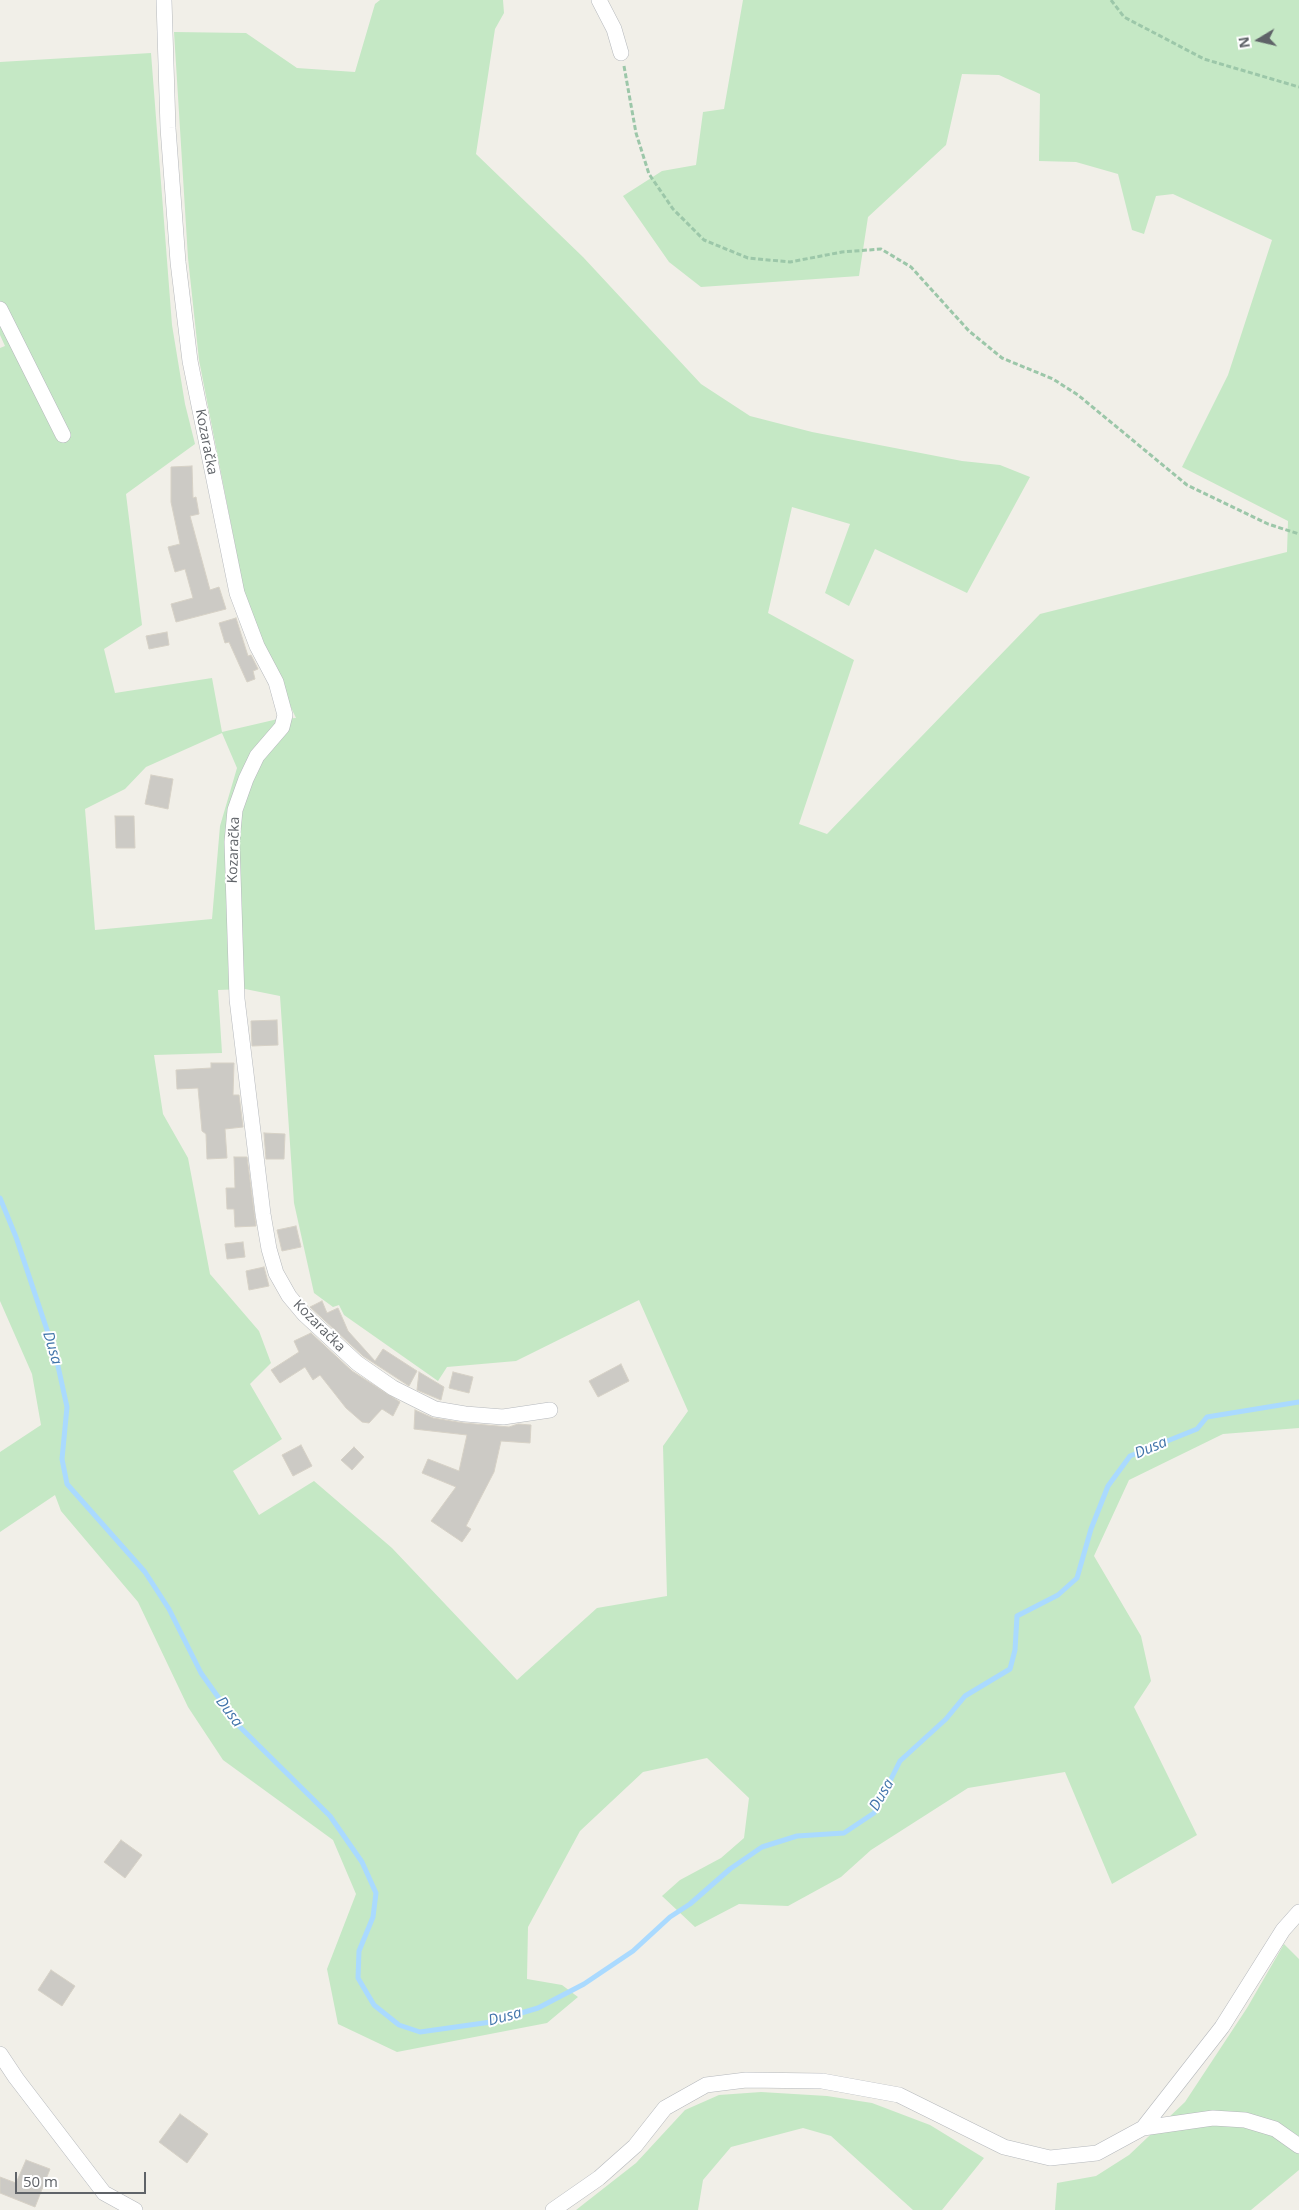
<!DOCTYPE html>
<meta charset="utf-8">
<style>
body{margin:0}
#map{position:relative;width:1299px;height:2210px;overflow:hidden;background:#f1efe8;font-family:"Open Sans",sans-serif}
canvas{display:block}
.north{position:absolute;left:1234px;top:15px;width:50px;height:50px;-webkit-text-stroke:4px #fff;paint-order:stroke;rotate:261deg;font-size:14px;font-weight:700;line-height:20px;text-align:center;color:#5f6368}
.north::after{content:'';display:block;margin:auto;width:18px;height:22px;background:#5f6368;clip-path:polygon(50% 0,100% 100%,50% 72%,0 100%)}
.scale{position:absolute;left:15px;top:2172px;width:131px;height:22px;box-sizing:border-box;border:2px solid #5f6368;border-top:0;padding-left:6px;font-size:15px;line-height:18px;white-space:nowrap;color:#5f6368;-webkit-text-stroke:4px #fff;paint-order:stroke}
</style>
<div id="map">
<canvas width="1299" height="2210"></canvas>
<div class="north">N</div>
<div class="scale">50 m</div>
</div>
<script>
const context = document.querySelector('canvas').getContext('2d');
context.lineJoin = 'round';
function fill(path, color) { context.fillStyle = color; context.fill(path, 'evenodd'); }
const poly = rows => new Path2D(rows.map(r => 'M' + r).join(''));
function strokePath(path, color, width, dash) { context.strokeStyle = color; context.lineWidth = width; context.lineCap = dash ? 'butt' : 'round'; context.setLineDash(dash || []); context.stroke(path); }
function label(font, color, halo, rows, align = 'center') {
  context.font = font + ' "Open Sans",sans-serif'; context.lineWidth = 4; context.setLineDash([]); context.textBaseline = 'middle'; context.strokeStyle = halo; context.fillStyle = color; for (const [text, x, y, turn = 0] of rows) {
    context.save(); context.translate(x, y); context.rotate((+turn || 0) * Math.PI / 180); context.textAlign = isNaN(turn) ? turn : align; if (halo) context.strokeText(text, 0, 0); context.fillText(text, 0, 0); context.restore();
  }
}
fill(poly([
 [380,0,503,0,504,13,495,29,476,154,583,257,701,384,750,416,812,432,962,461,1000,465,1030,477,967,593,875,549,849,606,825,593,850,524,792,507,768,613,854,660,799,824,827,834,1040,614,1287,552,1288,521,1182,467,1228,375,1272,240,1173,194,1156,196,1144,234,1132,230,1118,174,1076,162,1039,161,1040,94,999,75,962,74,946,145,868,217,859,276,701,287,669,262,623,196,662,171,696,165,703,112,724,109,743,0,1299,0,1299,1428,1223,1434,1129,1480,1094,1556,1141,1636,1151,1681,1134,1707,1197,1835,1112,1884,1065,1772,968,1788,871,1850,841,1877,788,1906,739,1904,695,1927,662,1896,680,1880,721,1858,744,1838,749,1798,707,1758,643,1772,580,1831,528,1927,527,1979,562,1985,578,1997,547,2023,397,2052,338,2024,327,1969,356,1894,333,1840,223,1760,188,1707,138,1602,61,1511,55,1495,0,1532,0,1452,41,1425,32,1374,0,1301,0,348,5,346,0,335,0,62,151,53,172,325,185,404,195,444,126,494,142,625,104,649,115,693,212,678,222,732,278,719,296,718,250,622,199,360,188,258,174,32,246,33,297,68,355,72,375,4],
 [222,733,237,768,220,826,212,919,95,930,85,809,125,789,146,767],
 [245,989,280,996,294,1203,314,1293,333,1307,339,1305,344,1315,438,1381,447,1367,516,1361,639,1300,688,1411,663,1446,667,1596,597,1608,517,1680,392,1548,314,1481,259,1515,233,1471,282,1439,250,1384,271,1363,259,1331,210,1274,188,1158,163,1114,154,1055,222,1053,218,990],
 [1284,1944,1299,1959,1299,2170,1251,2210,1055,2210,1057,2183,1096,2176,1129,2155,1185,2102,1247,2008],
 [761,2092,827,2096,872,2103,930,2125,984,2158,942,2210,913,2210,831,2136,803,2128,731,2147,703,2180,698,2210,576,2210,636,2163,685,2110,719,2095]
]), '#c5e8c5');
strokePath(poly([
 [0,1198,16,1237,56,1357,67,1407,62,1459,67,1484,145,1572,169,1609,201,1673,238,1725,330,1816,362,1862,376,1893,373,1917,359,1951,358,1978,374,2005,399,2025,420,2032,491,2022,538,2008,584,1984,633,1951,670,1917,690,1904,730,1869,762,1847,797,1836,844,1833,874,1813,900,1761,946,1719,965,1696,1010,1669,1015,1650,1017,1616,1058,1595,1077,1578,1091,1529,1108,1486,1130,1456,1197,1429,1207,1417,1299,1402]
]), '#aadaff', 5);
const building = poly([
 [192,466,193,498,196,497,199,514,190,516,210,590,219,587,226,609,176,622,171,604,193,598,185,569,175,572,168,547,180,544,171,502,171,467,192,466],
 [236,618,248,656,251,655,258,669,253,671,255,679,247,682,229,642,225,643,219,623,236,618],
 [167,632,169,645,149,649,146,636,167,632],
 [151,775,173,779,168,809,145,804,151,775],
 [115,816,134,816,135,848,116,848,115,816],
 [277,1020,278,1045,252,1046,251,1021,277,1020],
 [211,1063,234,1063,233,1095,239,1095,243,1127,225,1129,227,1158,207,1159,206,1134,202,1131,198,1088,177,1089,176,1070,211,1068,211,1063],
 [264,1133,285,1134,284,1159,266,1159,264,1133],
 [234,1157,247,1157,256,1226,235,1227,234,1209,227,1209,226,1188,235,1188,234,1157],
 [296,1226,301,1247,282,1251,277,1230,296,1226],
 [243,1242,245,1257,227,1259,225,1244,243,1242],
 [264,1267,269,1286,249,1290,246,1271,264,1267],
 [322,1301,327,1313,338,1308,348,1331,375,1361,383,1349,417,1371,409,1386,363,1356,310,1307,322,1301],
 [311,1333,352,1371,400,1402,393,1416,382,1409,369,1423,362,1422,346,1408,320,1375,313,1380,305,1367,280,1383,271,1370,299,1352,294,1341,311,1333],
 [621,1364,629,1381,598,1397,589,1381,621,1364],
 [419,1372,444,1387,441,1400,417,1390,419,1372],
 [453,1372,473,1377,469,1393,449,1388,453,1372],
 [415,1410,433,1418,464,1423,509,1427,518,1424,531,1425,530,1443,501,1441,494,1472,466,1526,471,1529,462,1542,431,1521,456,1487,422,1473,428,1459,459,1471,467,1435,414,1429,415,1410],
 [301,1445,312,1466,293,1476,282,1455,301,1445],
 [354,1447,364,1457,352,1470,341,1460,354,1447],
 [121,1840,142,1855,125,1878,104,1862,121,1840],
 [51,1970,75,1986,62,2006,38,1990,51,1970],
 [180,2114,208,2134,187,2163,159,2142,180,2114],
 [26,2160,50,2169,35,2207,0,2193,0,2177,16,2183,26,2160]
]);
fill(building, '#cccac5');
strokePath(building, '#d6d1c6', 1);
const street = poly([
 [164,0,168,128,178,262,190,361,237,593,257,646,276,682,285,715,282,727,257,756,246,779,235,810,232,842,237,999,263,1214,269,1249,276,1273,289,1296,304,1314,357,1363,393,1388,435,1409,465,1414,503,1417,550,1410],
 [599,0,614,29,621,53],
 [0,309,63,435],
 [0,2054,16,2078,104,2193,135,2210],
 [1143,2128,1213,2118,1245,2120,1275,2129,1299,2146],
 [553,2210,599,2178,635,2146,665,2108,706,2085,746,2080,822,2081,899,2095,1004,2147,1050,2158,1097,2153,1143,2128,1222,2027,1283,1930,1299,1912]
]);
strokePath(street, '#b5b8bc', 16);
strokePath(poly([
 [1111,0,1124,17,1204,59,1299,87],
 [624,66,636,133,649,174,673,209,704,240,748,258,790,262,842,252,881,249,911,267,969,331,1002,358,1053,379,1078,395,1187,485,1268,524,1299,534]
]), '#9cc7a9', 3, [5, 2.5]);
strokePath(street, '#fff', 15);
label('14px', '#5f6368', '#fff', [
 ["Kozaračka",206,442,79],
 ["Kozaračka",234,850,-88],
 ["Kozaračka",319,1326,45]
]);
label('italic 15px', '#4174aa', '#fff', [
 ["Dusa",52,1348,73],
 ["Dusa",1151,1448,-23],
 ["Dusa",229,1712,53],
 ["Dusa",882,1795,-60],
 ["Dusa",505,2017,-15]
]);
</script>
